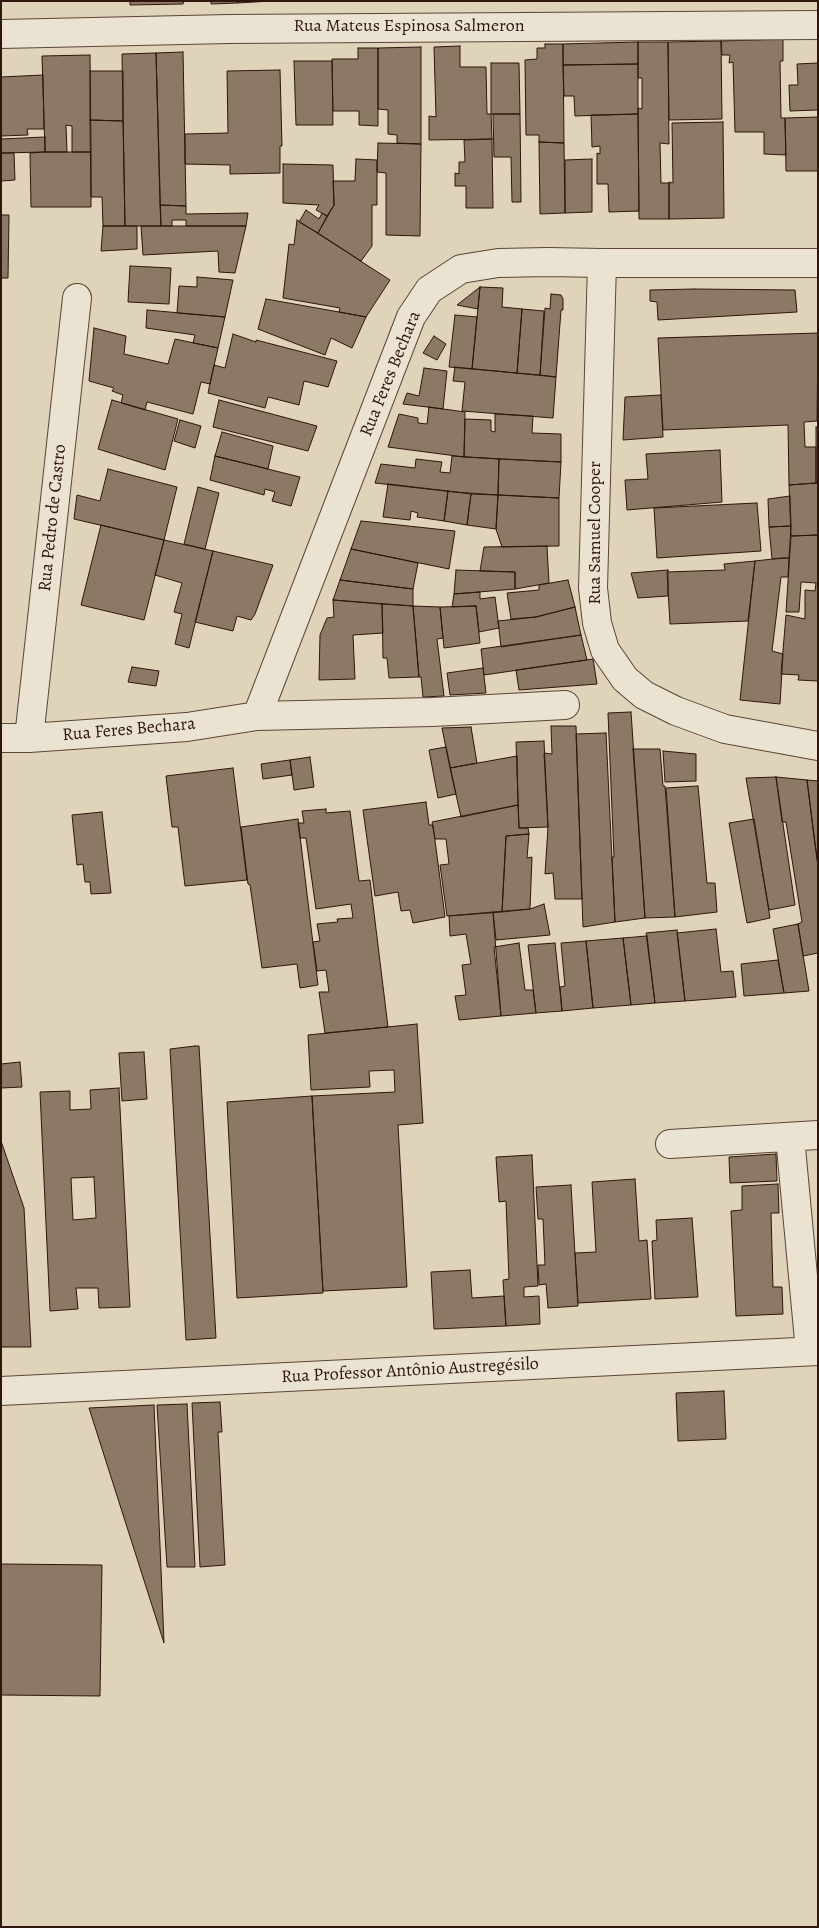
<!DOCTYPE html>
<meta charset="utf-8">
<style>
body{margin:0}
#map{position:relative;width:819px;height:1928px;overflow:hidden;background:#dfd4b9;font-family:Alegreya,serif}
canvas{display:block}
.frame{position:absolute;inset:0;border:2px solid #2f150b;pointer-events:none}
</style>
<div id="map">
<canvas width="819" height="1928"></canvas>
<div class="frame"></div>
</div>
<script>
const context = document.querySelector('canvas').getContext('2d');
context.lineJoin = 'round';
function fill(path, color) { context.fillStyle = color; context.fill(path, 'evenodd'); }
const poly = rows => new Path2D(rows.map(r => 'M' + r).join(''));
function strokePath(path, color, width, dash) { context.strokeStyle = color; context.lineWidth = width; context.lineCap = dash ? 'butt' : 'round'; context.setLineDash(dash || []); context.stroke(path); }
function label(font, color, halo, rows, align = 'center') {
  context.font = font + ' Alegreya,serif'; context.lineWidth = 4; context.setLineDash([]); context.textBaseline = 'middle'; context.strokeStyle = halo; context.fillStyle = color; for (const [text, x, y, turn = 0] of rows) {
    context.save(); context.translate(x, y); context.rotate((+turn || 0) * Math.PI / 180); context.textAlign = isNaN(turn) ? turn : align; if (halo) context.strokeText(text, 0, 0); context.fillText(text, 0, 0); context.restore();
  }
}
const building = poly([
 [130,1,184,1,183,4,130,5,130,1],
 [211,1,238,1,238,3,211,4,211,1],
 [238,1,271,1,238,3,238,1],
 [783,39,783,61,780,61,781,118,785,118,786,155,764,154,764,132,735,132,733,62,729,63,730,55,722,55,721,41,783,39],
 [721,41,722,119,669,120,668,42,721,41],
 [638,42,668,42,669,144,660,143,661,183,669,183,669,219,639,219,638,108,642,109,642,78,638,78,638,42],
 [638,42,638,64,563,65,563,44,638,42],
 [545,44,563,44,564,143,539,142,539,135,526,135,525,60,537,59,537,48,545,48,545,44],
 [460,46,460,67,486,67,487,114,491,114,492,139,429,140,429,116,436,117,434,47,460,46],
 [421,47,421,144,397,143,397,135,388,134,388,110,378,109,378,48,421,47],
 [358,48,378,48,378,126,359,125,359,111,333,111,332,59,358,59,358,48],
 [183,52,186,206,160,205,156,53,183,52],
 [156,53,161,226,125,226,122,54,156,53],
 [90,55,91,152,72,152,72,126,66,125,67,152,45,152,42,56,90,55],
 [294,61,332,61,333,125,296,125,294,61],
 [491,63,519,63,520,114,491,114,491,63],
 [818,63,818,110,790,111,789,85,798,85,797,64,818,63],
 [638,64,638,114,575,116,574,96,564,96,563,65,638,64],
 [280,70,282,146,280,146,280,173,230,174,230,165,185,164,185,134,228,133,227,71,280,70],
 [90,71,123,71,123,121,90,120,90,71],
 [43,75,44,129,27,129,28,135,1,136,1,77,43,75],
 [493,114,520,114,521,202,512,202,511,157,494,157,493,114],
 [638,114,639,211,609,212,608,184,597,184,597,153,600,154,600,146,592,147,591,115,638,114],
 [818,117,818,171,786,171,785,118,818,117],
 [90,120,123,121,125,226,103,226,102,197,91,197,90,120],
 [723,122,724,218,669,219,669,182,673,183,672,123,723,122],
 [45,137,45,152,1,153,1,139,45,137],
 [492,139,493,208,466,208,466,186,455,186,455,173,459,174,459,162,465,162,464,140,492,139],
 [539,142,564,143,565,213,540,214,539,142],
 [378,143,421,144,420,236,386,235,386,173,377,172,378,143],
 [45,152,91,152,91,207,31,207,30,153,45,152],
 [1,153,14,153,15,180,1,181,1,153],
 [356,159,377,160,377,205,372,205,372,246,361,261,318,233,334,205,333,181,355,181,356,159],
 [592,159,592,212,565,213,565,160,592,159],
 [283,164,333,165,334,205,327,216,316,210,319,205,283,203,283,164],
 [160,205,186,206,186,214,248,213,246,226,186,226,186,220,172,220,172,226,161,226,160,205],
 [306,210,319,219,322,213,327,216,318,233,299,222,306,210],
 [1,215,9,215,8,278,1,278,1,215],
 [297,220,390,280,366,317,339,312,340,308,283,298,289,244,294,245,297,220],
 [103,226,137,226,137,249,101,251,103,226],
 [141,226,246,226,235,273,219,272,218,251,143,255,141,226],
 [130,266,171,268,169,304,128,302,130,266],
 [197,277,233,280,225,317,177,313,179,286,197,287,197,277],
 [480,287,478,309,457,305,480,287],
 [480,287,503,288,502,307,522,309,517,373,472,369,480,287],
 [694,289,795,290,797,312,658,320,657,302,650,301,650,290,694,289],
 [551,294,561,295,563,299,563,310,561,310,556,377,540,375,545,308,550,309,551,294],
 [266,299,339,312,366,317,352,348,331,338,325,355,258,329,266,299],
 [522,309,544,311,540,375,517,373,522,309],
 [147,310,225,317,218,348,193,343,195,335,146,328,147,310],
 [455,315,477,317,472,369,449,367,455,315],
 [94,328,126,336,124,354,168,364,175,339,218,348,210,384,201,382,193,414,147,402,145,410,121,403,123,395,112,391,114,388,89,381,94,328],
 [818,333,817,421,804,422,805,447,816,447,816,483,789,485,788,425,663,430,658,338,818,333],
 [233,334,256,342,256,340,337,361,328,387,304,381,299,405,268,397,265,408,208,393,214,365,225,368,233,334],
 [434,336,446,344,437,360,423,353,434,336],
 [455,367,556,377,553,418,462,411,465,382,453,381,455,367],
 [424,368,447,371,443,409,403,404,407,393,419,396,424,368],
 [661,395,663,437,623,440,625,397,661,395],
 [112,400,178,419,165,470,98,449,112,400],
 [219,400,317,426,308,451,213,427,219,400],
 [429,407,465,412,464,457,388,447,399,414,418,418,418,423,427,424,429,407],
 [495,414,533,416,532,433,561,434,561,462,464,457,465,419,491,420,491,431,495,432,495,414],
 [180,420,201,426,195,448,174,441,180,420],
 [816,427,818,427,818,483,816,483,816,427],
 [222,432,273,446,268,469,215,456,222,432],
 [720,450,722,502,627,510,625,480,648,479,646,454,720,450],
 [215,456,300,477,291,506,272,501,275,492,265,489,264,495,210,480,215,456],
 [452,456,499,459,498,495,454,492,375,483,381,464,415,468,416,459,442,462,440,472,450,473,452,456],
 [499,459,561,462,559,498,498,495,499,459],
 [108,469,177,487,164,540,74,519,77,495,100,501,108,469],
 [816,483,818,483,818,535,791,536,789,485,816,483],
 [388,484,448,491,444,521,417,517,418,513,411,511,410,520,383,517,388,484],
 [198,487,219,493,205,549,184,544,198,487],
 [448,491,471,494,467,525,444,521,448,491],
 [471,494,498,495,496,529,467,525,471,494],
 [498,495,559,498,559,546,502,547,496,529,498,495],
 [790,496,791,526,769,527,768,499,790,496],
 [757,503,761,551,657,558,654,508,757,503],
 [361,521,455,531,449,569,351,549,361,521],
 [101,525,164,540,144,620,81,605,101,525],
 [791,526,789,558,772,559,769,527,791,526],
 [818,535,818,681,798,680,799,675,781,674,786,615,805,619,805,590,815,591,816,583,801,582,799,612,786,612,791,536,818,535],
 [164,540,213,551,189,648,175,644,182,614,174,612,182,583,155,575,164,540],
 [547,546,549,583,515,589,515,572,480,571,484,547,547,546],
 [351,549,418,563,413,589,340,580,351,549],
 [213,551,273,565,255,614,251,620,237,616,233,631,195,622,213,551],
 [782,558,789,558,788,577,781,577,772,651,783,654,780,704,740,700,755,561,782,558],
 [755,561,748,621,670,624,667,572,725,570,724,564,755,561],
 [456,570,515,572,515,589,454,594,456,570],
 [668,570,668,596,638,598,631,573,668,570],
 [340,580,413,589,413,606,333,600,340,580],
 [568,580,575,607,536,617,511,619,507,593,539,590,539,585,568,580],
 [480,592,480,599,495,597,499,628,479,632,476,606,452,607,454,594,480,592],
 [333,600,382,604,383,633,353,635,355,679,319,680,320,635,327,618,334,617,333,600],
 [382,604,413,606,419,677,389,678,387,658,383,658,382,604],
 [413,606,440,607,443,638,437,639,444,696,423,697,421,677,419,677,413,606],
 [476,606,480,643,444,648,440,607,476,606],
 [575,607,581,635,501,647,498,621,536,617,575,607],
 [581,635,587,660,484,675,481,649,581,635],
 [593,659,597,684,519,690,516,670,593,659],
 [132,667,159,671,156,686,128,682,132,667],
 [483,668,486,693,450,695,447,673,483,668],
 [631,712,645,918,615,922,612,857,614,857,608,713,631,712],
 [551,726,576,726,582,899,555,899,553,873,545,874,548,827,544,753,552,754,551,726],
 [471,727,477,763,450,768,442,728,471,727],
 [606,733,615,922,583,927,576,734,606,733],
 [544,741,548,827,519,828,516,742,544,741],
 [446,747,456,794,438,798,429,750,446,747],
 [633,749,660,749,663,786,665,786,675,917,645,918,633,749],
 [663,751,696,754,696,781,665,782,663,751],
 [517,756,518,805,461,817,450,768,517,756],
 [310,757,314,787,294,790,290,760,310,757],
 [290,760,292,775,263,779,261,764,290,760],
 [233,768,247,880,185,886,178,827,172,827,166,776,233,768],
 [776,777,807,780,818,866,818,953,803,956,798,924,802,922,786,822,782,822,776,777],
 [776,777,795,905,769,910,746,778,776,777],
 [807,780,818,781,818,866,814,837,807,780],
 [698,786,707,883,715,883,717,912,675,917,666,788,698,786],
 [426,802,429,825,433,825,445,917,413,923,410,910,401,911,398,892,375,896,363,810,426,802],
 [518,805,519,828,528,828,529,834,506,836,502,912,447,916,440,865,449,864,446,839,435,839,432,822,518,805],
 [326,809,326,813,350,811,359,881,370,880,388,1027,325,1033,319,992,329,992,326,970,317,971,313,942,320,941,317,924,338,922,337,919,353,918,351,904,316,909,306,838,300,838,298,823,304,823,302,811,326,809],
 [102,812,111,893,91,894,90,882,85,882,83,864,77,865,72,815,102,812],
 [298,819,318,985,300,988,297,964,262,968,250,885,248,884,241,827,298,819],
 [754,819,770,918,747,923,729,823,754,819],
 [529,834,527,858,532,857,530,909,502,912,506,836,529,834],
 [544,904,550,935,496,940,493,912,530,909,544,904],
 [493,912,501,1016,459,1020,455,996,466,995,462,965,471,964,466,934,450,936,449,916,493,912],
 [798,924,809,991,784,993,773,929,798,924],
 [716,929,721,972,733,971,736,997,685,1001,677,933,716,929],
 [677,930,685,1001,655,1003,646,933,677,930],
 [647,936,655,1003,631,1005,623,938,647,936],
 [623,938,631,1005,593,1008,586,941,623,938],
 [586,941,593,1008,562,1011,560,987,565,986,561,943,586,941],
 [519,943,525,990,533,990,536,1013,501,1016,494,947,519,943],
 [555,943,562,1011,536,1013,528,945,555,943],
 [778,960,784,993,744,996,741,964,778,960],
 [417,1024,423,1123,398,1125,407,1287,323,1291,312,1096,395,1092,394,1070,369,1071,370,1087,311,1090,308,1035,417,1024],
 [195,1046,199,1046,216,1338,186,1340,170,1049,195,1046],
 [144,1052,147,1099,122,1101,119,1053,144,1052],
 [20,1062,22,1087,1,1088,1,1064,20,1062],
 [119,1088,130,1307,99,1308,98,1288,76,1288,78,1309,50,1311,40,1092,70,1091,70,1110,91,1109,90,1090,119,1088],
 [94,1177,96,1218,73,1220,71,1178,94,1177],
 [312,1096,323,1293,237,1298,227,1102,312,1096],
 [1,1141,24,1208,31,1347,1,1347,1,1141],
 [776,1154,777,1181,730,1183,729,1157,776,1154],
 [532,1155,538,1286,524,1287,524,1297,539,1296,540,1324,506,1326,503,1280,509,1279,506,1201,499,1202,496,1157,532,1155],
 [635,1179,639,1241,647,1240,651,1299,578,1303,575,1253,596,1252,592,1182,635,1179],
 [778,1184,779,1213,771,1213,773,1287,782,1287,783,1314,736,1316,731,1211,742,1210,742,1186,778,1184],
 [571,1185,578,1306,548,1308,546,1284,539,1285,538,1265,545,1265,543,1219,538,1219,536,1187,571,1185],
 [692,1218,698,1297,655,1299,652,1241,657,1240,656,1220,692,1218],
 [470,1270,472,1298,504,1296,506,1326,434,1329,431,1272,470,1270],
 [724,1391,726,1439,678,1441,676,1393,724,1391],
 [220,1402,222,1432,218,1432,225,1565,200,1567,192,1403,220,1402],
 [187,1404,195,1567,167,1567,157,1405,187,1404],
 [154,1405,161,1569,164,1643,89,1408,154,1405],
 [1,1564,102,1565,100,1696,1,1695,1,1564]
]);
fill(building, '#8b7865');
strokePath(building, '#2f150b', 1);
const minor = poly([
 [1,34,229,29,818,25],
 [602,263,593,588,597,623,605,650,625,679,644,695,676,711,725,729,818,746],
 [257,716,432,712,565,705],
 [1,738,29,738,187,727,257,716,411,317,429,290,461,269,498,263,548,262,602,263,818,263],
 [29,738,77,298],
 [790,1137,810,1351],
 [670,1144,818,1135],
 [1,1391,818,1351]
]);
strokePath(minor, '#5b4536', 30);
strokePath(minor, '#eae3d2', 28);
label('18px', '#2f150b', '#eae3d2', [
 ["Rua Mateus Espinosa Salmeron",409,27],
 ["Rua Feres Bechara",391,374,-68],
 ["Rua Pedro de Castro",53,518,-84],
 ["Rua Samuel Cooper",596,533,-90],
 ["Rua Feres Bechara",129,730,-5],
 ["Rua Professor Antônio Austregésilo",410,1371,-3]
]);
</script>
